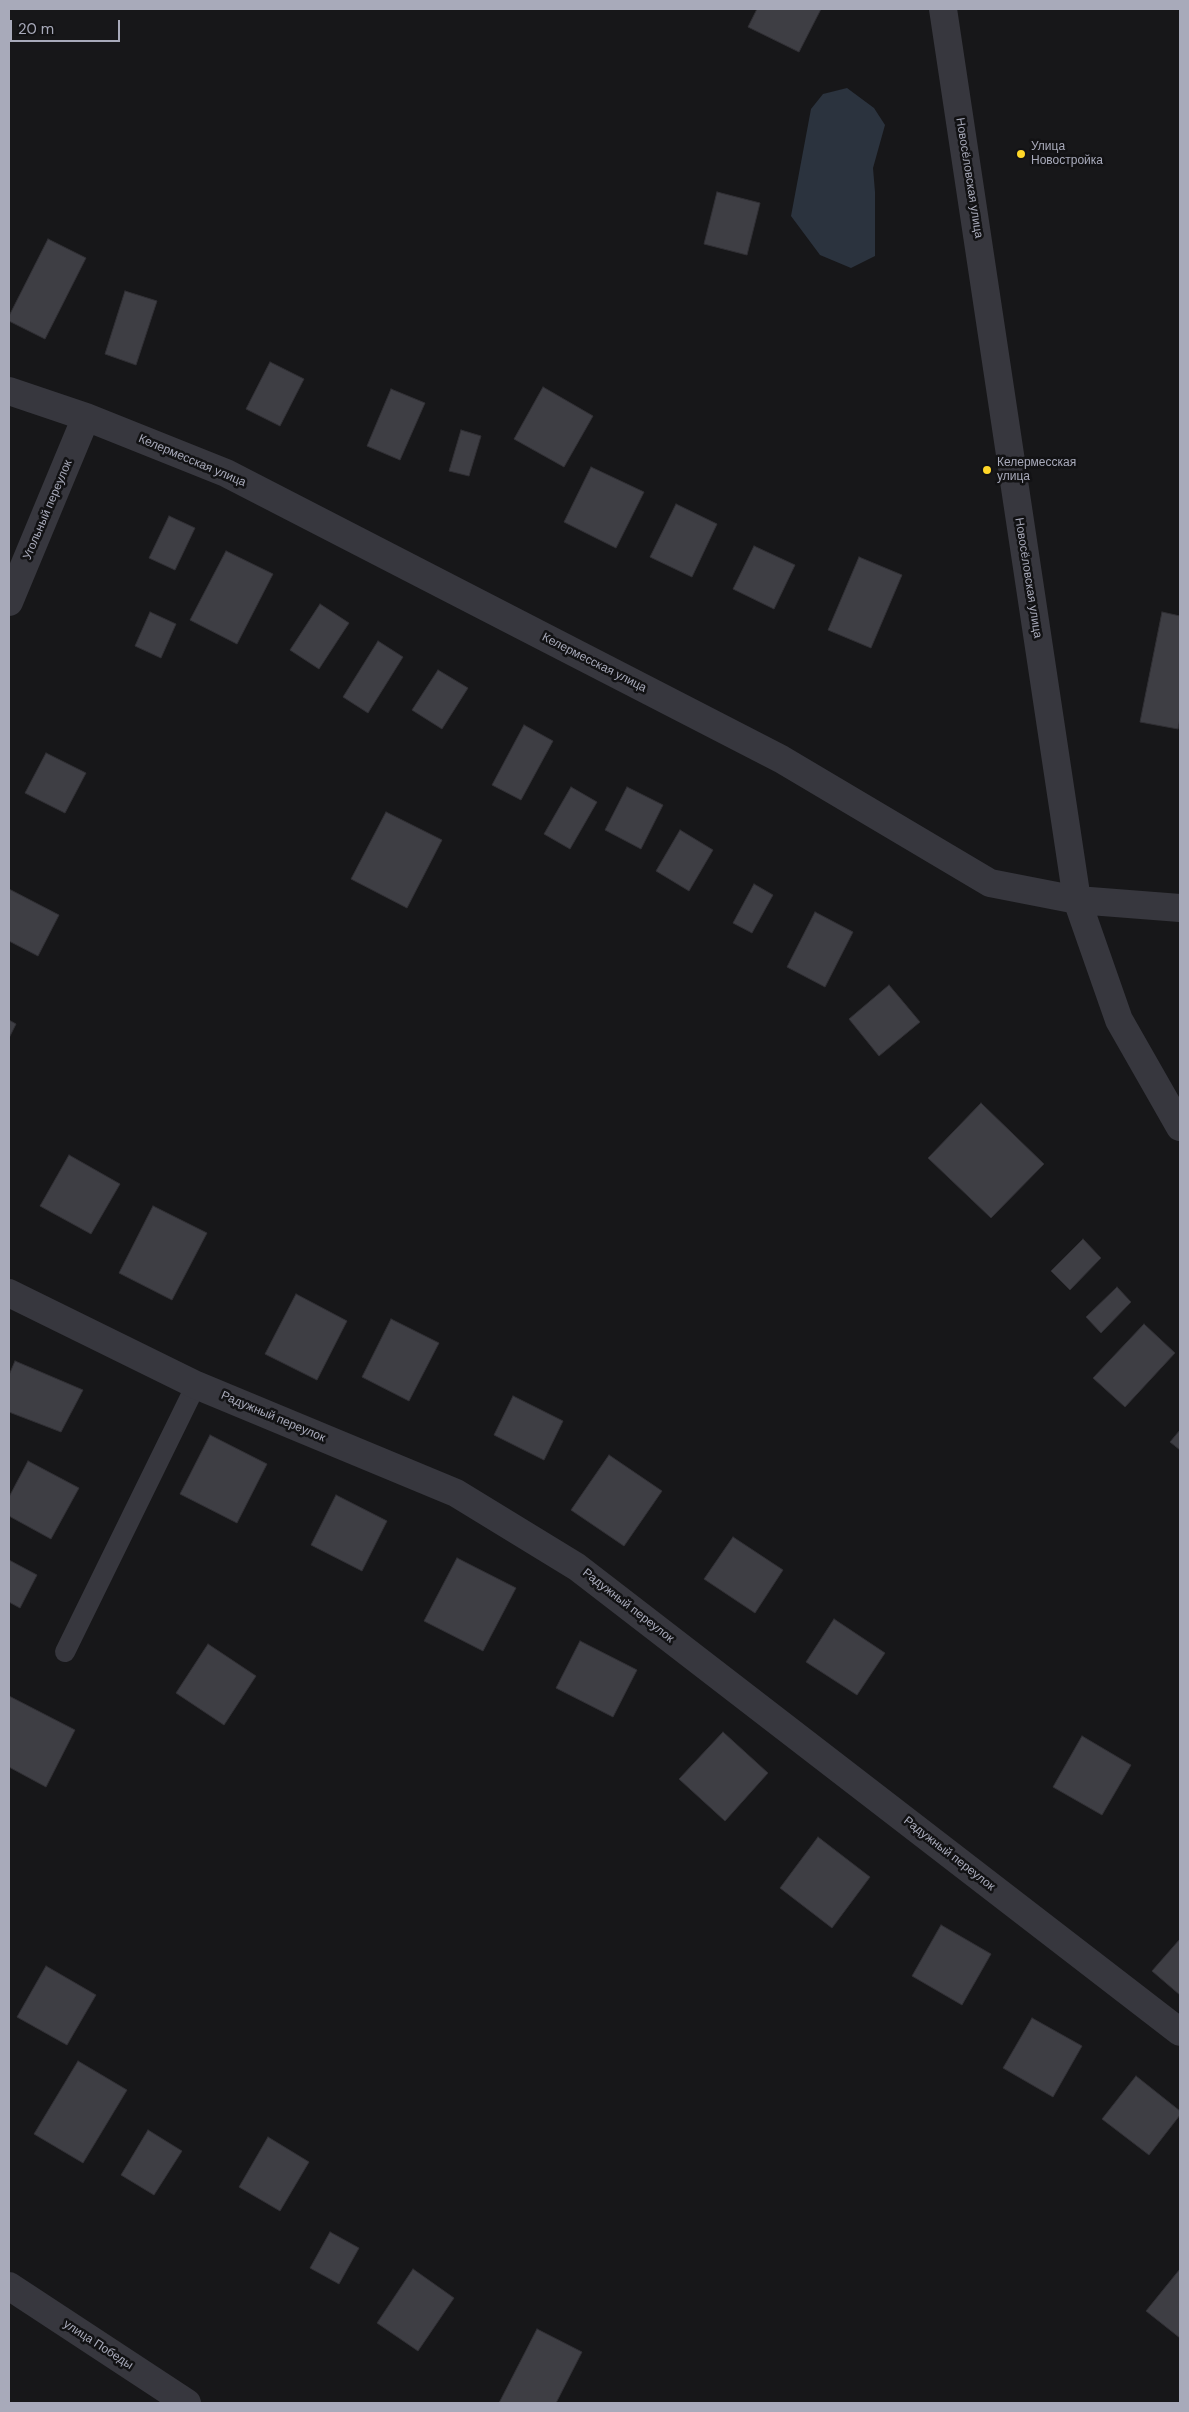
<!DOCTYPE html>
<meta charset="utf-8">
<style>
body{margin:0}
#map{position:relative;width:1189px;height:2412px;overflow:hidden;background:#171719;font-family:"DM Sans",sans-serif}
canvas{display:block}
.frame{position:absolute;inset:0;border:10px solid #a8aaba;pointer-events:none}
.scale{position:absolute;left:10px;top:20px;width:110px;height:22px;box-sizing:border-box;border:2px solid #a8aaba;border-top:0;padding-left:6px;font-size:15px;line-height:18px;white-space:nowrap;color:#a8aaba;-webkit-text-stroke:4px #121214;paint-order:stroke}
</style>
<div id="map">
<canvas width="1189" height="2412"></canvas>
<div class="frame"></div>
<div class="scale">20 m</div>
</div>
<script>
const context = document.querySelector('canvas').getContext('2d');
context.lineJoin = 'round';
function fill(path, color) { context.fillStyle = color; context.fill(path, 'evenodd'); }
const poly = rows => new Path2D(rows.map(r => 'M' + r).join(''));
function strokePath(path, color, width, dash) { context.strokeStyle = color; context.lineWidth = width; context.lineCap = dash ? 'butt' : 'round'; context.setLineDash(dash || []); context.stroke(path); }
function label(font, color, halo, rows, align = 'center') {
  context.font = font + ' "DM Sans",sans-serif'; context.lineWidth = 5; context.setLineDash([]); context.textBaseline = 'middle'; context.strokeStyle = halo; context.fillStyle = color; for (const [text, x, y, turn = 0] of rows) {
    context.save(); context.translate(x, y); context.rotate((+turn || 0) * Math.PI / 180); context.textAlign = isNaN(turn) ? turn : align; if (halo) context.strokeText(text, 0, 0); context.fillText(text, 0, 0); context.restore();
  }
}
fill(poly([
 [847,88,874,108,885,125,873,168,875,192,875,256,851,268,820,255,791,216,811,109,823,94]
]), '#2b333e');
const building = poly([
 [757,9,821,9,799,52,748,27,757,9],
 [717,192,760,203,747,255,704,244,717,192],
 [48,239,86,258,45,339,9,321,9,316,48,239],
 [125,291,157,301,136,365,105,354,125,291],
 [270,362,304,379,280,426,246,409,270,362],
 [543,387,593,416,564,467,514,439,543,387],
 [391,389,425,403,400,460,367,446,391,389],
 [461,430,481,436,469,476,449,471,461,430],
 [591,467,644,492,616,548,564,522,591,467],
 [676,504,717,524,692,577,650,557,676,504],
 [169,516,195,528,175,570,149,558,169,516],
 [754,546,795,565,774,609,733,589,754,546],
 [226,551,273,574,237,644,190,620,226,551],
 [859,557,902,575,871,648,828,630,859,557],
 [320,604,349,623,319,669,290,650,320,604],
 [150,612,176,624,161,658,135,646,150,612],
 [1162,612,1180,616,1180,718,1178,729,1140,722,1162,612],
 [378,641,403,657,368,713,343,697,378,641],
 [438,670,468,688,442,729,412,710,438,670],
 [524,725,553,741,521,800,492,785,524,725],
 [46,753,86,773,65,813,25,793,46,753],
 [571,787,597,802,570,849,544,834,571,787],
 [627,787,663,805,641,849,605,830,627,787],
 [386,812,442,840,407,908,351,879,386,812],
 [680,830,713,850,689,891,656,871,680,830],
 [754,884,773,895,752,933,733,923,754,884],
 [9,889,59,915,38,956,9,941,9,889],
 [815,912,853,932,825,987,787,967,815,912],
 [889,985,920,1022,879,1056,849,1019,889,985],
 [9,1020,16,1024,9,1038,9,1020],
 [981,1103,1044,1164,991,1218,928,1158,981,1103],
 [69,1155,120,1184,91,1234,40,1206,69,1155],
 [153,1206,207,1233,172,1300,119,1273,153,1206],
 [1083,1239,1101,1258,1070,1290,1051,1271,1083,1239],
 [1117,1287,1131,1302,1101,1333,1086,1317,1117,1287],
 [296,1294,347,1321,317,1380,265,1354,296,1294],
 [391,1319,439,1343,409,1401,362,1377,391,1319],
 [1144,1324,1175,1353,1125,1407,1093,1378,1144,1324],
 [15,1361,83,1390,61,1432,9,1412,9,1375,15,1361],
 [513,1396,563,1421,544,1460,494,1435,513,1396],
 [1180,1430,1180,1450,1170,1442,1180,1430],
 [210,1435,267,1464,237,1523,180,1494,210,1435],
 [609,1455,662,1491,624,1546,571,1510,609,1455],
 [28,1461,79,1488,51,1539,9,1516,9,1497,28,1461],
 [336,1495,387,1521,362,1571,311,1545,336,1495],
 [733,1537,783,1570,755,1613,704,1579,733,1537],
 [457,1558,516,1588,483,1651,424,1621,457,1558],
 [9,1560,37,1575,20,1608,9,1602,9,1560],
 [834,1619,885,1653,857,1695,806,1662,834,1619],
 [580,1641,637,1670,613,1717,556,1688,580,1641],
 [208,1644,256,1676,224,1725,176,1693,208,1644],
 [9,1696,75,1730,46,1787,9,1767,9,1696],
 [723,1732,768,1773,725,1821,679,1779,723,1732],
 [1082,1736,1131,1765,1102,1815,1053,1787,1082,1736],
 [818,1837,870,1877,832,1928,780,1888,818,1837],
 [941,1925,991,1954,962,2005,912,1976,941,1925],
 [1180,1939,1180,1995,1152,1971,1180,1939],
 [46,1966,96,1995,67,2045,17,2017,46,1966],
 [1032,2018,1082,2046,1053,2097,1003,2068,1032,2018],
 [78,2061,127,2090,83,2163,34,2134,78,2061],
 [1136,2076,1180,2111,1180,2115,1149,2155,1102,2119,1136,2076],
 [148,2130,182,2151,154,2195,121,2175,148,2130],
 [268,2137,309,2162,280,2211,239,2187,268,2137],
 [330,2232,359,2248,339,2284,310,2268,330,2232],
 [413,2269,454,2298,418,2351,377,2323,413,2269],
 [1180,2269,1180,2338,1146,2311,1180,2269],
 [537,2329,582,2352,556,2403,499,2403,537,2329]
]);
fill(building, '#3e3e44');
strokePath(building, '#313035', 1);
strokePath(poly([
 [65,1652,196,1385]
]), '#37373e', 20);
strokePath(poly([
 [943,9,1077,900,1119,1020,1180,1127],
 [9,391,86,417,226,473,781,759,990,883,1077,900,1180,908],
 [9,602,86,417],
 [9,1293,196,1385,456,1493,577,1567,1180,2032]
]), '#37373e', 28);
strokePath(poly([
 [9,2286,187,2403]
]), '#37373e', 28);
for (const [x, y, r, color] of [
 [1021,154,5,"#ffd728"],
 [987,470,5,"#ffd728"]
]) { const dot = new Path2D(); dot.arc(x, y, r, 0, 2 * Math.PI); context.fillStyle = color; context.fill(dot); strokePath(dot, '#121214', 2); }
label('12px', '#a8aaba', '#121214', [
 ["Улица",1031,147],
 ["Новостройка",1031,161],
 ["Келермесская",997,463],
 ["улица",997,477]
], 'left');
label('12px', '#a8aaba', '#121214', [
 ["Новосёловская улица",969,178,81],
 ["Келермесская улица",192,461,23],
 ["Угольный переулок",48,510,-67],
 ["Новосёловская улица",1028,578,81],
 ["Келермесская улица",594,663,27],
 ["Радужный переулок",273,1417,23],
 ["Радужный переулок",628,1606,38],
 ["Радужный переулок",949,1854,38],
 ["улица Победы",98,2345,33]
]);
</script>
